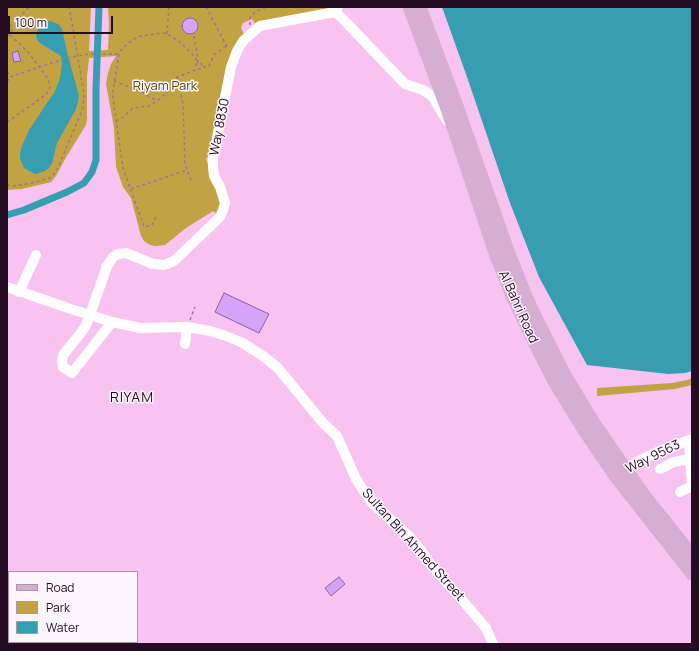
<!DOCTYPE html>
<style>
body{margin:0}
#map{position:relative;width:699px;height:651px;overflow:hidden;background:#f8c2f1;font-family:Manrope,sans-serif}
canvas{display:block}
.frame{position:absolute;inset:0;border:8px solid #240d22;pointer-events:none}
.legend{position:absolute;left:8px;top:571px;width:130px;height:72px;box-sizing:border-box;background:#fcf5fb;border:1px solid #a698a4;margin:0;padding:5px 7px;list-style:none;font-size:12px;color:#240d22}
.legend li{display:flex;align-items:center;gap:8px;height:20px}
.legend b{width:20px;border:1px solid #a698a4}
.scale{position:absolute;left:8px;top:16px;width:105px;height:18px;box-sizing:border-box;border:2px solid #240d22;border-top:0;padding-left:5px;font-size:12px;line-height:14px;white-space:nowrap;color:#240d22;-webkit-text-stroke:3px #fcf5fb;paint-order:stroke}
</style>
<div id="map">
<canvas width="699" height="651"></canvas>
<div class="frame"></div>
<ul class="legend">
<li><b style="height:5px;background:#d6aed2"></b>Road</li>
<li><b style="height:11px;background:#c2a343"></b>Park</li>
<li><b style="height:11px;background:#369eb0"></b>Water</li>
</ul>
<div class="scale">100 m</div>
</div>
<script>
const context = document.querySelector('canvas').getContext('2d');
context.lineJoin = 'round';
function fill(path, color) { context.fillStyle = color; context.fill(path, 'evenodd'); }
const poly = rows => new Path2D(rows.map(r => 'M' + r).join(''));
function strokePath(path, color, width, dash) { context.strokeStyle = color; context.lineWidth = width; context.lineCap = dash ? 'butt' : 'round'; context.setLineDash(dash || []); context.stroke(path); }
function label(font, color, halo, rows, align = 'center') {
  context.font = font + ' Manrope,sans-serif'; context.lineWidth = 3; context.setLineDash([]); context.textBaseline = 'middle'; context.strokeStyle = halo; context.fillStyle = color; for (const [text, x, y, turn = 0] of rows) {
    context.save(); context.translate(x, y); context.rotate((+turn || 0) * Math.PI / 180); context.textAlign = isNaN(turn) ? turn : align; if (halo) context.strokeText(text, 0, 0); context.fillText(text, 0, 0); context.restore();
  }
}
fill(poly([
 [7,7,91,7,89,51,108,50,109,25,108,7,331,7,324,11,268,21,255,23,252,19,243,23,241,28,244,34,236,44,231,56,210,154,206,159,222,203,217,214,213,211,186,228,165,245,156,246,150,245,144,241,141,236,131,198,123,187,116,167,114,128,106,84,108,73,111,64,116,56,89,58,87,77,87,120,86,125,65,159,56,176,51,182,22,189,7,190],
 [692,378,692,385,675,389,597,396,597,388,672,383,687,380]
]), '#c2a343');
fill(poly([
 [442,7,692,7,692,371,685,373,668,374,587,365,539,277,510,203,467,77],
 [50,21,58,24,62,29,68,56,79,96,78,102,76,109,57,143,52,163,49,168,45,171,35,174,29,171,24,168,20,158,20,153,22,146,29,130,55,91,60,78,62,64,61,56,40,43,37,40,36,35,39,27,44,23]
]), '#369eb0');
strokePath(poly([
 [7,215,24,210,67,192,84,183,92,172,96,160,96,89,99,7]
]), '#369eb0', 7);
const building = poly([
 '182 26a8 8 0 1 1 16 0a8 8 0 1 1-16 0Z',
 [18,51,21,61,14,62,12,53,18,51],
 [224,293,269,314,259,333,215,312,224,293],
 [339,577,345,584,331,596,325,588,339,577]
]);
fill(building, '#d5a3f8');
strokePath(building, '#8962a3', 1);
strokePath(poly([
 [206,7,228,49],
 [7,25,10,27,12,31,10,35,7,36],
 [250,25,250,17,256,11,267,7],
 [10,27,29,7],
 [167,34,169,7],
 [194,36,198,59,198,63],
 '196 66a3 3 0 1 1 6 0a3 3 0 1 1-6 0Z',
 [203,67,209,66,214,55,226,46],
 [7,72,9,74,10,77],
 [177,77,183,104,185,162,187,170,192,183],
 [7,81,10,79,10,77,39,67,71,57,90,54,119,54],
 [114,81,142,92,157,101],
 [116,121,122,118,133,108,149,106,157,101,173,87,177,77,198,69],
 [7,122,40,99,46,94,49,91,50,87,49,82,46,76,28,52,10,35],
 [7,185,14,186,32,183,50,178,54,174,57,170,81,113,83,106,84,94,70,11,69,7],
 [131,189,187,170],
 [156,217,152,225,144,227,123,168,113,99,113,90,119,54,122,49,128,43,134,39,141,36,163,33,167,34,180,42,195,57,198,63],
 [190,320,195,307]
]), '#9c7497', 1.5, [3, 3]);
strokePath(poly([
 [335,12,342,18,405,84,423,90,432,96,447,121],
 [7,287,68,308,112,322,140,328,187,327,210,331,226,336,243,343,263,356,278,368,323,423,337,436,356,479,365,493,373,504,409,536,420,549,432,566,463,601,486,628,493,644],
 [19,292,36,255],
 [112,322,72,373,63,367,62,361,63,355,80,334,85,327,90,315,107,266,113,257,118,254,126,253,153,264,164,265,174,261,220,217,223,210,225,203,220,187,214,176,213,168,213,158,231,67,237,51,243,41,260,26,335,12,338,7],
 [185,344,187,327],
 [689,440,692,487],
 [660,469,674,462,690,459],
 [620,473,637,462,655,453,692,439],
 [680,492,692,486]
]), '#fff', 10);
strokePath(poly([
 [409,7,447,109,496,256,513,298,539,352,555,383,582,427,615,476,692,574],
 [420,7,457,106,508,251,525,294,537,320,566,377,594,423,644,495,692,555]
]), '#d6aed2', 13);
label('13px', '#58470c', '#fcf5fb', [
 ["Riyam Park",165,86]
]);
label('13px', '#240d22', '#fcf5fb', [
 ["Way 8830",220,127,-79],
 ["Al Bahri Road",518,307,66],
 ["Way 9563",653,457,-26],
 ["Sultan Bin Ahmed Street",413,545,48]
]);
context.letterSpacing = '1px';
label('14px', '#240d22', '#fcf5fb', [
 ["RIYAM",132,398]
]);
context.letterSpacing = '0px';
</script>
